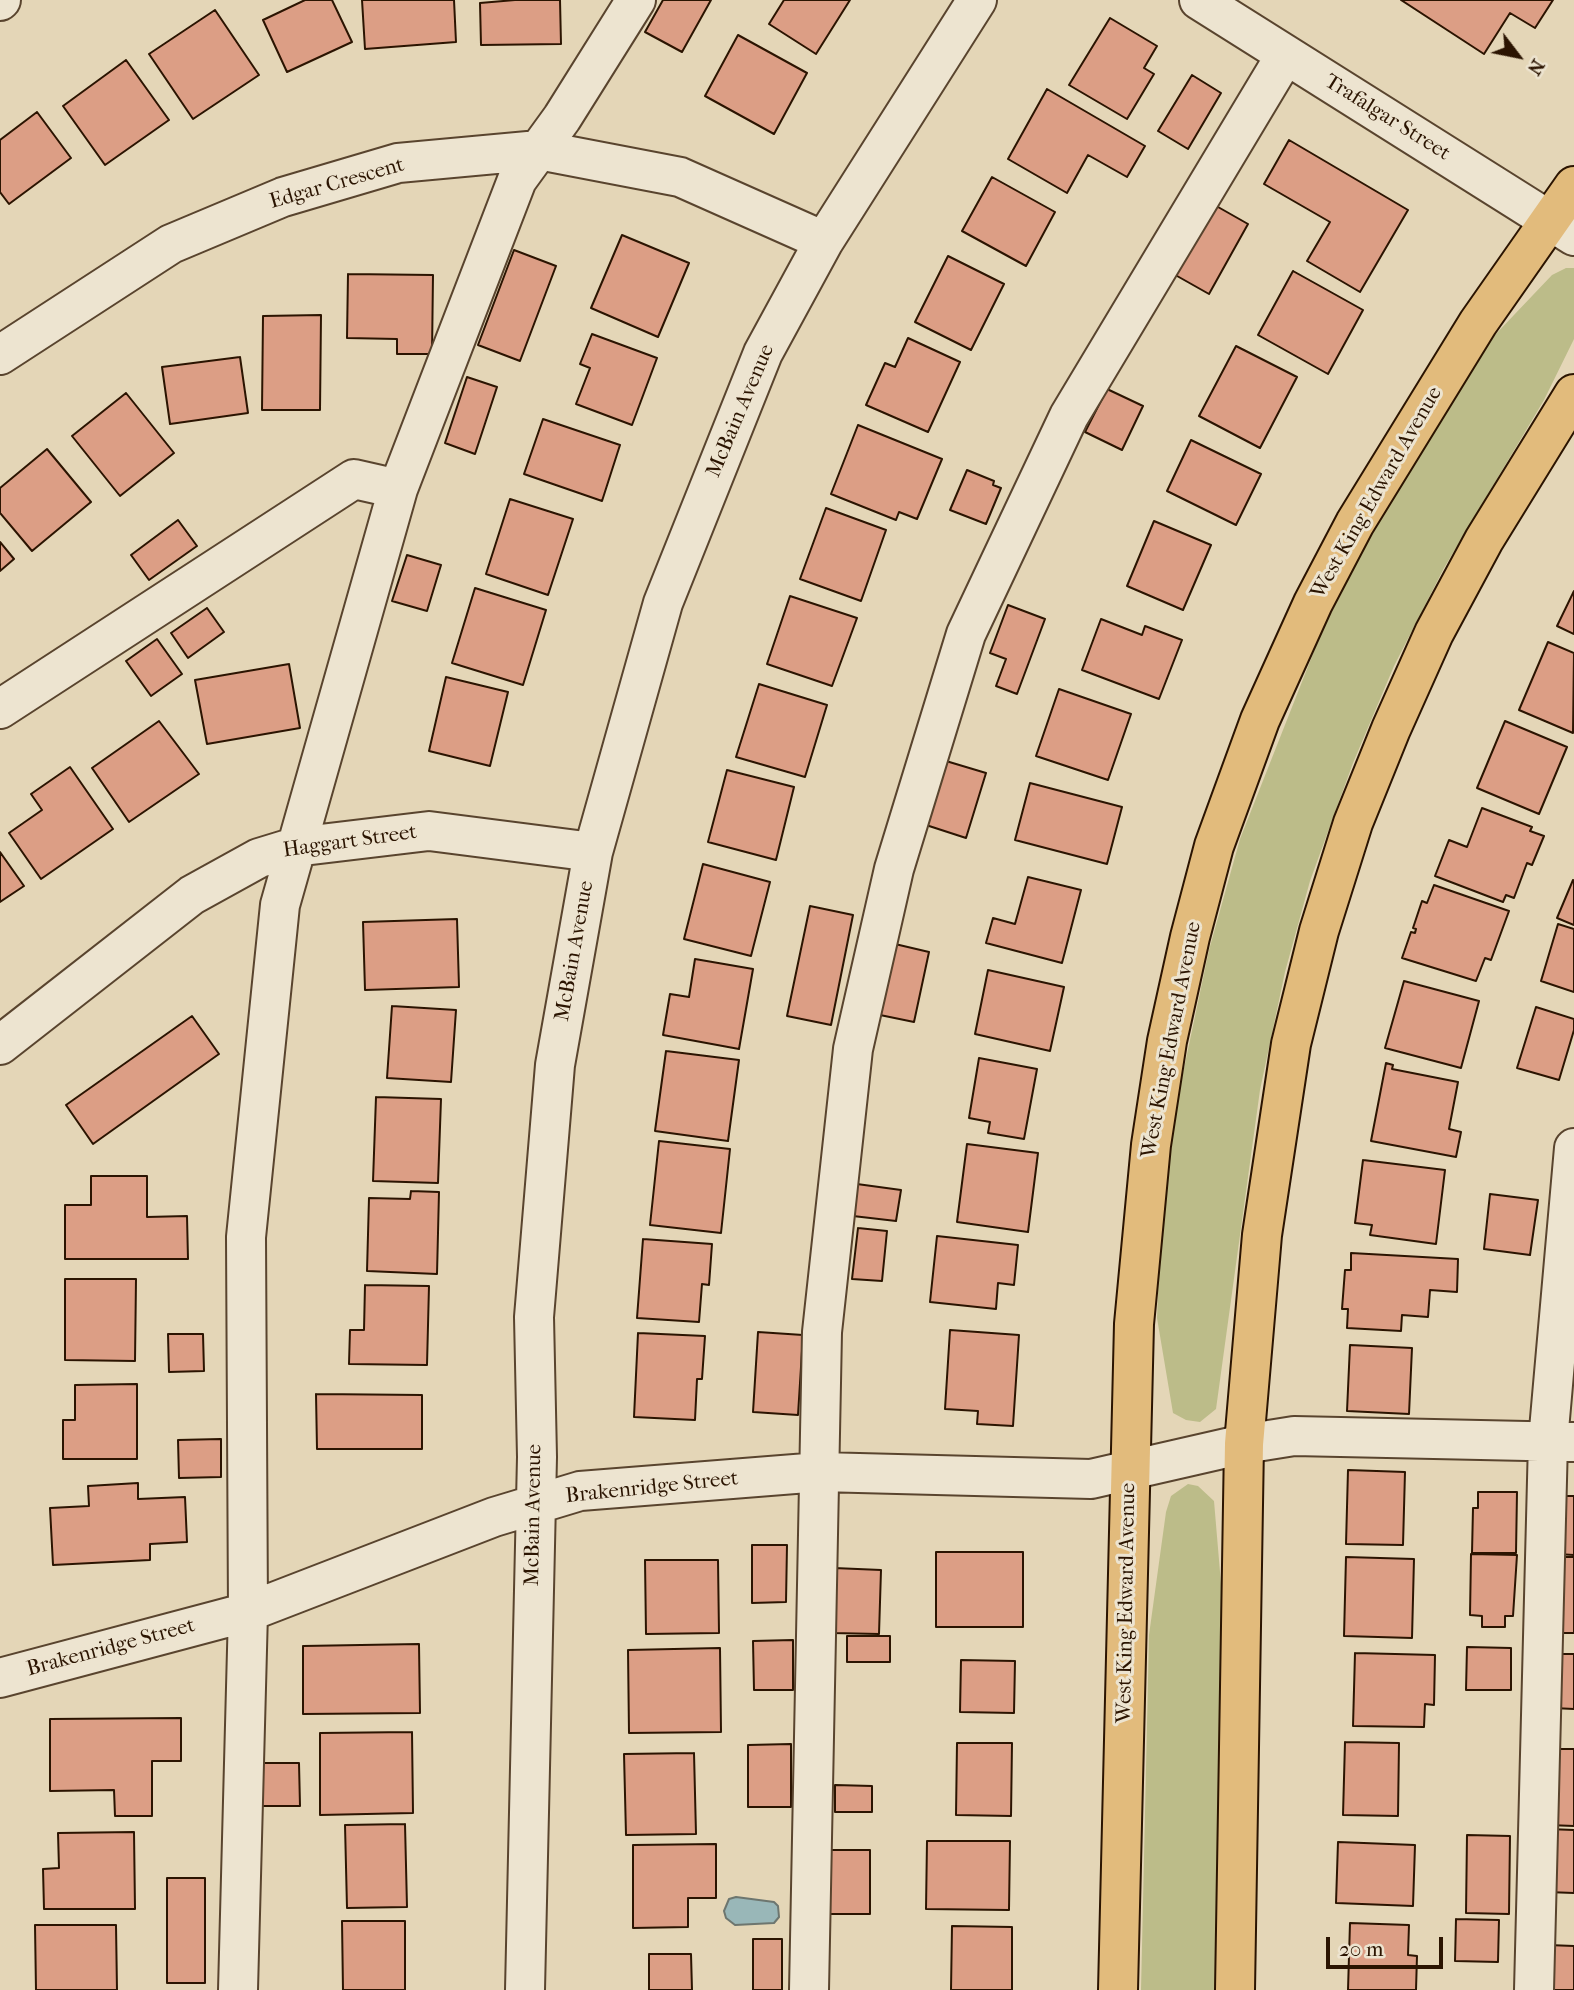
<!DOCTYPE html>
<style>
body{margin:0}
#map{position:relative;width:1574px;height:1990px;overflow:hidden;background:#e4d6b7;font-family:"IM FELL French Canon",serif}
canvas{display:block}
.north{position:absolute;left:1483px;top:21px;width:70px;height:70px;-webkit-text-stroke:5px #ede4d0;paint-order:stroke;rotate:122deg;font-size:19px;font-weight:700;line-height:28px;text-align:center;color:#2b1401}
.north::after{content:'';display:block;margin:auto;width:24px;height:32px;background:#2b1401;clip-path:polygon(50% 0,100% 100%,50% 72%,0 100%)}
.scale{position:absolute;left:1326px;top:1937px;width:117px;height:32px;box-sizing:border-box;border:4px solid #2b1401;border-top:0;padding-left:9px;font-size:21px;line-height:24px;white-space:nowrap;color:#2b1401;-webkit-text-stroke:5px #ede4d0;paint-order:stroke}
</style>
<div id="map">
<canvas width="1574" height="1990"></canvas>
<div class="north">N</div>
<div class="scale">20 m</div>
</div>
<script>
const context = document.querySelector('canvas').getContext('2d');
context.lineJoin = 'round';
function fill(path, color) { context.fillStyle = color; context.fill(path, 'evenodd'); }
const poly = rows => new Path2D(rows.map(r => 'M' + r).join(''));
function strokePath(path, color, width, dash) { context.strokeStyle = color; context.lineWidth = width; context.lineCap = dash ? 'butt' : 'round'; context.setLineDash(dash || []); context.stroke(path); }
function label(font, color, halo, rows, align = 'center') {
  context.font = font + ' "IM FELL French Canon",serif'; context.lineWidth = 6; context.setLineDash([]); context.textBaseline = 'middle'; context.strokeStyle = halo; context.fillStyle = color; for (const [text, x, y, turn = 0] of rows) {
    context.save(); context.translate(x, y); context.rotate((+turn || 0) * Math.PI / 180); context.textAlign = isNaN(turn) ? turn : align; if (halo) context.strokeText(text, 0, 0); context.fillText(text, 0, 0); context.restore();
  }
}
fill(poly([
 [1566,268,1574,268,1574,339,1544,400,1444,568,1394,666,1353,763,1310,881,1285,972,1260,1090,1216,1409,1200,1422,1186,1420,1173,1413,1157,1318,1161,1216,1179,1092,1209,950,1240,839,1322,631,1370,537,1494,336,1552,275],
 [1188,1484,1198,1486,1214,1501,1224,1619,1221,1990,1141,1990,1149,1635,1166,1512,1171,1496]
]), '#bcbc89');
const water = poly([
 [736,1897,774,1902,778,1906,779,1917,774,1923,735,1925,726,1918,724,1911,729,1899,736,1897]
]);
fill(water, '#99b7b8');
strokePath(water, '#6d766f', 2);
const building = poly([
 [305,0,332,0,352,42,287,72,263,20,305,0],
 [362,0,454,0,456,42,365,49,362,0],
 [515,0,560,0,561,44,481,45,480,3,515,0],
 [663,0,711,0,682,52,645,32,663,0],
 [784,0,850,0,816,54,769,24,784,0],
 [1401,0,1553,0,1535,28,1510,13,1484,54,1401,0],
 [215,10,259,75,193,119,149,54,215,10],
 [1110,18,1157,46,1144,68,1154,74,1127,119,1069,85,1110,18],
 [738,35,807,73,774,134,705,96,738,35],
 [126,60,169,120,105,165,63,106,126,60],
 [1192,75,1221,93,1188,149,1158,131,1192,75],
 [1047,89,1145,146,1127,177,1088,155,1067,193,1008,159,1047,89],
 [37,112,71,158,9,204,0,192,0,140,37,112],
 [1289,140,1408,210,1360,292,1307,261,1330,222,1264,184,1289,140],
 [992,177,1055,212,1026,266,962,231,992,177],
 [1211,203,1248,224,1209,294,1170,272,1211,203],
 [622,235,689,263,658,337,591,308,622,235],
 [514,250,556,266,520,361,478,345,514,250],
 [948,256,1004,284,971,350,915,322,948,256],
 [1293,271,1363,310,1328,374,1258,335,1293,271],
 [348,274,433,275,432,354,397,354,397,339,347,338,348,274],
 [321,315,320,410,262,410,263,316,321,315],
 [592,334,657,358,632,425,576,404,590,368,580,364,592,334],
 [908,338,960,362,928,432,866,405,885,363,895,367,908,338],
 [1236,346,1297,377,1260,448,1199,416,1236,346],
 [240,357,248,413,170,424,162,367,240,357],
 [467,377,497,387,475,454,445,443,467,377],
 [1107,389,1143,406,1122,450,1085,432,1107,389],
 [126,393,174,453,120,496,72,436,126,393],
 [543,419,620,445,602,501,524,474,543,419],
 [858,425,942,459,917,519,899,512,896,520,831,494,858,425],
 [1191,440,1261,474,1236,525,1167,491,1191,440],
 [47,449,91,502,32,551,0,513,0,488,47,449],
 [967,470,994,481,993,485,1001,488,986,524,950,510,967,470],
 [510,499,573,519,548,595,486,574,510,499],
 [826,508,886,530,861,601,800,579,826,508],
 [178,520,197,546,149,580,131,555,178,520],
 [1154,521,1211,545,1183,610,1127,586,1154,521],
 [0,542,14,559,0,571,0,542],
 [407,555,441,565,427,611,392,601,407,555],
 [475,588,546,610,523,685,452,663,475,588],
 [1574,591,1574,634,1557,626,1574,591],
 [790,596,857,618,832,686,767,664,790,596],
 [1008,605,1045,619,1017,694,996,686,1006,659,990,653,1008,605],
 [207,608,224,632,188,658,171,633,207,608],
 [1101,619,1142,635,1145,626,1182,640,1159,699,1082,670,1101,619],
 [157,639,182,674,151,696,126,661,157,639],
 [1548,642,1574,653,1573,733,1519,710,1548,642],
 [289,664,300,728,207,744,195,680,289,664],
 [446,677,508,692,490,766,429,751,446,677],
 [759,684,827,705,805,777,736,757,759,684],
 [1059,689,1131,714,1108,780,1036,756,1059,689],
 [159,721,199,774,129,822,92,768,159,721],
 [1505,721,1567,747,1539,814,1477,788,1505,721],
 [946,761,986,773,966,838,926,825,946,761],
 [70,767,113,829,41,879,9,833,42,810,31,794,70,767],
 [727,770,794,787,776,860,708,842,727,770],
 [1030,783,1122,807,1107,864,1015,840,1030,783],
 [1482,808,1532,827,1530,831,1544,836,1532,865,1527,863,1514,898,1506,895,1503,902,1435,876,1449,840,1467,847,1482,808],
 [0,852,24,886,0,902,0,852],
 [703,864,770,882,751,956,684,939,703,864],
 [1028,877,1081,890,1062,963,986,943,993,918,1015,924,1028,877],
 [1573,880,1574,881,1574,925,1557,918,1573,880],
 [1434,885,1509,911,1491,960,1485,958,1476,981,1402,958,1411,932,1415,933,1416,929,1413,928,1422,901,1427,903,1434,885],
 [810,906,853,915,831,1025,787,1016,810,906],
 [457,919,459,987,365,990,363,922,457,919],
 [1558,924,1574,929,1574,992,1541,981,1558,924],
 [895,944,929,952,914,1022,880,1015,895,944],
 [695,959,753,969,739,1049,663,1035,670,994,689,997,695,959],
 [988,970,1064,987,1050,1051,975,1034,988,970],
 [1404,981,1479,1001,1461,1068,1385,1048,1404,981],
 [392,1006,456,1010,451,1082,387,1078,392,1006],
 [1536,1007,1574,1019,1574,1030,1559,1080,1517,1068,1536,1007],
 [192,1016,219,1054,93,1144,66,1105,192,1016],
 [666,1051,739,1060,728,1141,655,1131,666,1051],
 [979,1058,1037,1069,1024,1139,988,1133,990,1122,969,1118,979,1058],
 [1386,1063,1393,1065,1392,1069,1458,1082,1449,1129,1461,1132,1456,1157,1371,1141,1386,1063],
 [376,1097,441,1099,438,1183,373,1181,376,1097],
 [659,1141,730,1149,721,1233,650,1225,659,1141],
 [967,1144,1038,1153,1028,1232,957,1222,967,1144],
 [1363,1160,1445,1170,1436,1244,1370,1235,1372,1225,1355,1223,1363,1160],
 [91,1176,147,1176,147,1217,187,1216,188,1259,65,1259,65,1205,91,1205,91,1176],
 [857,1184,901,1190,896,1221,853,1216,857,1184],
 [411,1191,439,1192,437,1274,367,1271,369,1198,410,1199,411,1191],
 [1490,1194,1538,1200,1530,1255,1484,1249,1490,1194],
 [858,1228,887,1231,882,1281,852,1279,858,1228],
 [937,1236,1018,1245,1014,1285,998,1283,996,1309,930,1302,937,1236],
 [643,1239,712,1244,709,1285,702,1284,699,1322,637,1318,643,1239],
 [1351,1253,1458,1259,1457,1292,1430,1290,1428,1317,1402,1315,1401,1331,1347,1328,1348,1309,1342,1309,1345,1270,1351,1270,1351,1253],
 [65,1279,136,1279,135,1361,65,1360,65,1279],
 [365,1285,429,1286,427,1365,349,1364,350,1330,364,1330,365,1285],
 [950,1330,1019,1335,1013,1426,977,1424,978,1411,945,1409,950,1330],
 [758,1332,803,1335,798,1415,753,1412,758,1332],
 [638,1333,705,1336,702,1379,697,1379,695,1420,634,1417,638,1333],
 [168,1334,203,1334,204,1371,169,1372,168,1334],
 [1350,1345,1412,1348,1409,1414,1347,1411,1350,1345],
 [137,1384,137,1459,63,1459,63,1420,75,1420,75,1385,137,1384],
 [316,1394,422,1395,422,1449,317,1449,316,1394],
 [221,1439,221,1477,179,1478,178,1440,221,1439],
 [1348,1470,1405,1472,1403,1545,1346,1544,1348,1470],
 [138,1483,138,1499,185,1497,187,1542,150,1544,150,1560,53,1565,50,1508,89,1506,88,1486,138,1483],
 [1478,1492,1517,1492,1516,1553,1472,1553,1473,1508,1478,1508,1478,1492],
 [1557,1496,1574,1496,1574,1555,1556,1554,1557,1496],
 [752,1545,787,1545,786,1602,752,1603,752,1545],
 [936,1552,1023,1552,1023,1627,936,1627,936,1552],
 [1471,1554,1517,1555,1513,1616,1505,1616,1505,1627,1482,1627,1482,1616,1470,1615,1471,1554],
 [1346,1557,1414,1559,1412,1638,1344,1636,1346,1557],
 [1554,1557,1574,1557,1574,1633,1553,1633,1554,1557],
 [645,1560,718,1560,719,1633,646,1634,645,1560],
 [834,1568,881,1570,879,1634,832,1633,834,1568],
 [847,1636,890,1636,890,1662,847,1662,847,1636],
 [793,1640,793,1690,754,1690,753,1641,793,1640],
 [419,1644,420,1713,303,1714,303,1646,419,1644],
 [1467,1647,1511,1648,1511,1690,1466,1690,1467,1647],
 [720,1648,721,1732,629,1733,628,1650,720,1648],
 [1355,1653,1435,1655,1434,1705,1425,1704,1424,1727,1353,1726,1355,1653],
 [1550,1654,1574,1654,1574,1709,1553,1708,1550,1654],
 [961,1660,1015,1661,1014,1713,960,1712,961,1660],
 [181,1718,181,1761,152,1761,152,1816,115,1816,114,1790,50,1791,50,1719,181,1718],
 [412,1732,413,1813,320,1815,320,1733,412,1732],
 [1345,1742,1399,1743,1398,1816,1343,1815,1345,1742],
 [957,1743,1012,1743,1011,1816,956,1815,957,1743],
 [791,1744,791,1807,748,1807,748,1745,791,1744],
 [1550,1749,1574,1749,1574,1826,1548,1825,1550,1749],
 [694,1753,696,1834,626,1835,624,1754,694,1753],
 [256,1763,299,1763,300,1806,257,1806,256,1763],
 [835,1785,872,1786,872,1812,835,1812,835,1785],
 [405,1824,407,1907,347,1908,345,1825,405,1824],
 [1548,1829,1574,1830,1574,1893,1547,1892,1548,1829],
 [134,1832,135,1909,44,1909,43,1869,59,1868,58,1833,134,1832],
 [1467,1835,1510,1836,1509,1914,1466,1913,1467,1835],
 [927,1841,1010,1841,1009,1910,926,1909,927,1841],
 [1338,1842,1415,1845,1413,1906,1336,1903,1338,1842],
 [716,1844,716,1898,688,1898,688,1927,633,1928,633,1845,716,1844],
 [830,1850,870,1850,870,1914,830,1914,830,1850],
 [167,1878,205,1878,205,1983,167,1983,167,1878],
 [1456,1919,1499,1920,1498,1962,1455,1961,1456,1919],
 [342,1921,405,1921,405,1990,343,1990,342,1921],
 [1350,1923,1409,1925,1408,1955,1417,1956,1416,1990,1348,1990,1350,1923],
 [35,1925,116,1925,117,1990,36,1990,35,1925],
 [952,1926,1012,1927,1012,1990,951,1990,952,1926],
 [753,1939,782,1939,782,1990,753,1990,753,1939],
 [1548,1945,1574,1946,1574,1990,1547,1990,1548,1945],
 [649,1954,691,1954,692,1990,649,1990,649,1954]
]);
fill(building, '#dc9e85');
strokePath(building, '#2b1401', 2);
const minor = poly([
 [1199,0,1574,236],
 [0,1,1,0],
 [0,355,171,244,283,197,398,163,539,150,680,177,824,241],
 [0,709,354,479,398,489],
 [0,1045,192,895,259,858,295,847,429,831,593,852],
 [0,1678,248,1612,494,1517,580,1491,820,1472,1091,1479,1244,1444,1294,1436,1574,1442],
 [238,1990,248,1612,246,1237,280,905,398,489,517,180,562,118,636,0],
 [525,1990,537,1457,534,1317,555,1065,593,852,663,603,763,353,824,241,977,0],
 [809,1990,822,1332,853,1049,894,869,966,634,1069,416,1285,56],
 [1534,1990,1548,1441,1574,1148]
]);
const major = poly([
 [1118,1990,1134,1324,1151,1145,1167,1041,1190,937,1214,846,1260,720,1313,603,1355,523,1478,323,1574,186],
 [1235,1990,1244,1444,1262,1235,1291,1044,1319,931,1353,823,1391,729,1434,633,1484,540,1574,394]
]);
strokePath(minor, '#59442e', 42);
strokePath(major, '#2b1401', 42);
strokePath(minor, '#ede4d0', 38);
strokePath(major, '#e2bb7c', 38);
label('21px', '#2b1401', '#ede4d0', [
 ["Trafalgar Street",1387,118,32],
 ["Edgar Crescent",337,184,-16],
 ["McBain Avenue",741,411,-67],
 ["West King Edward Avenue",1377,493,-60],
 ["Haggart Street",350,842,-8],
 ["McBain Avenue",575,951,-80],
 ["West King Edward Avenue",1172,1040,-79],
 ["Brakenridge Street",652,1488,-6],
 ["McBain Avenue",534,1515,-89],
 ["West King Edward Avenue",1127,1603,-89],
 ["Brakenridge Street",111,1648,-15]
]);
</script>
